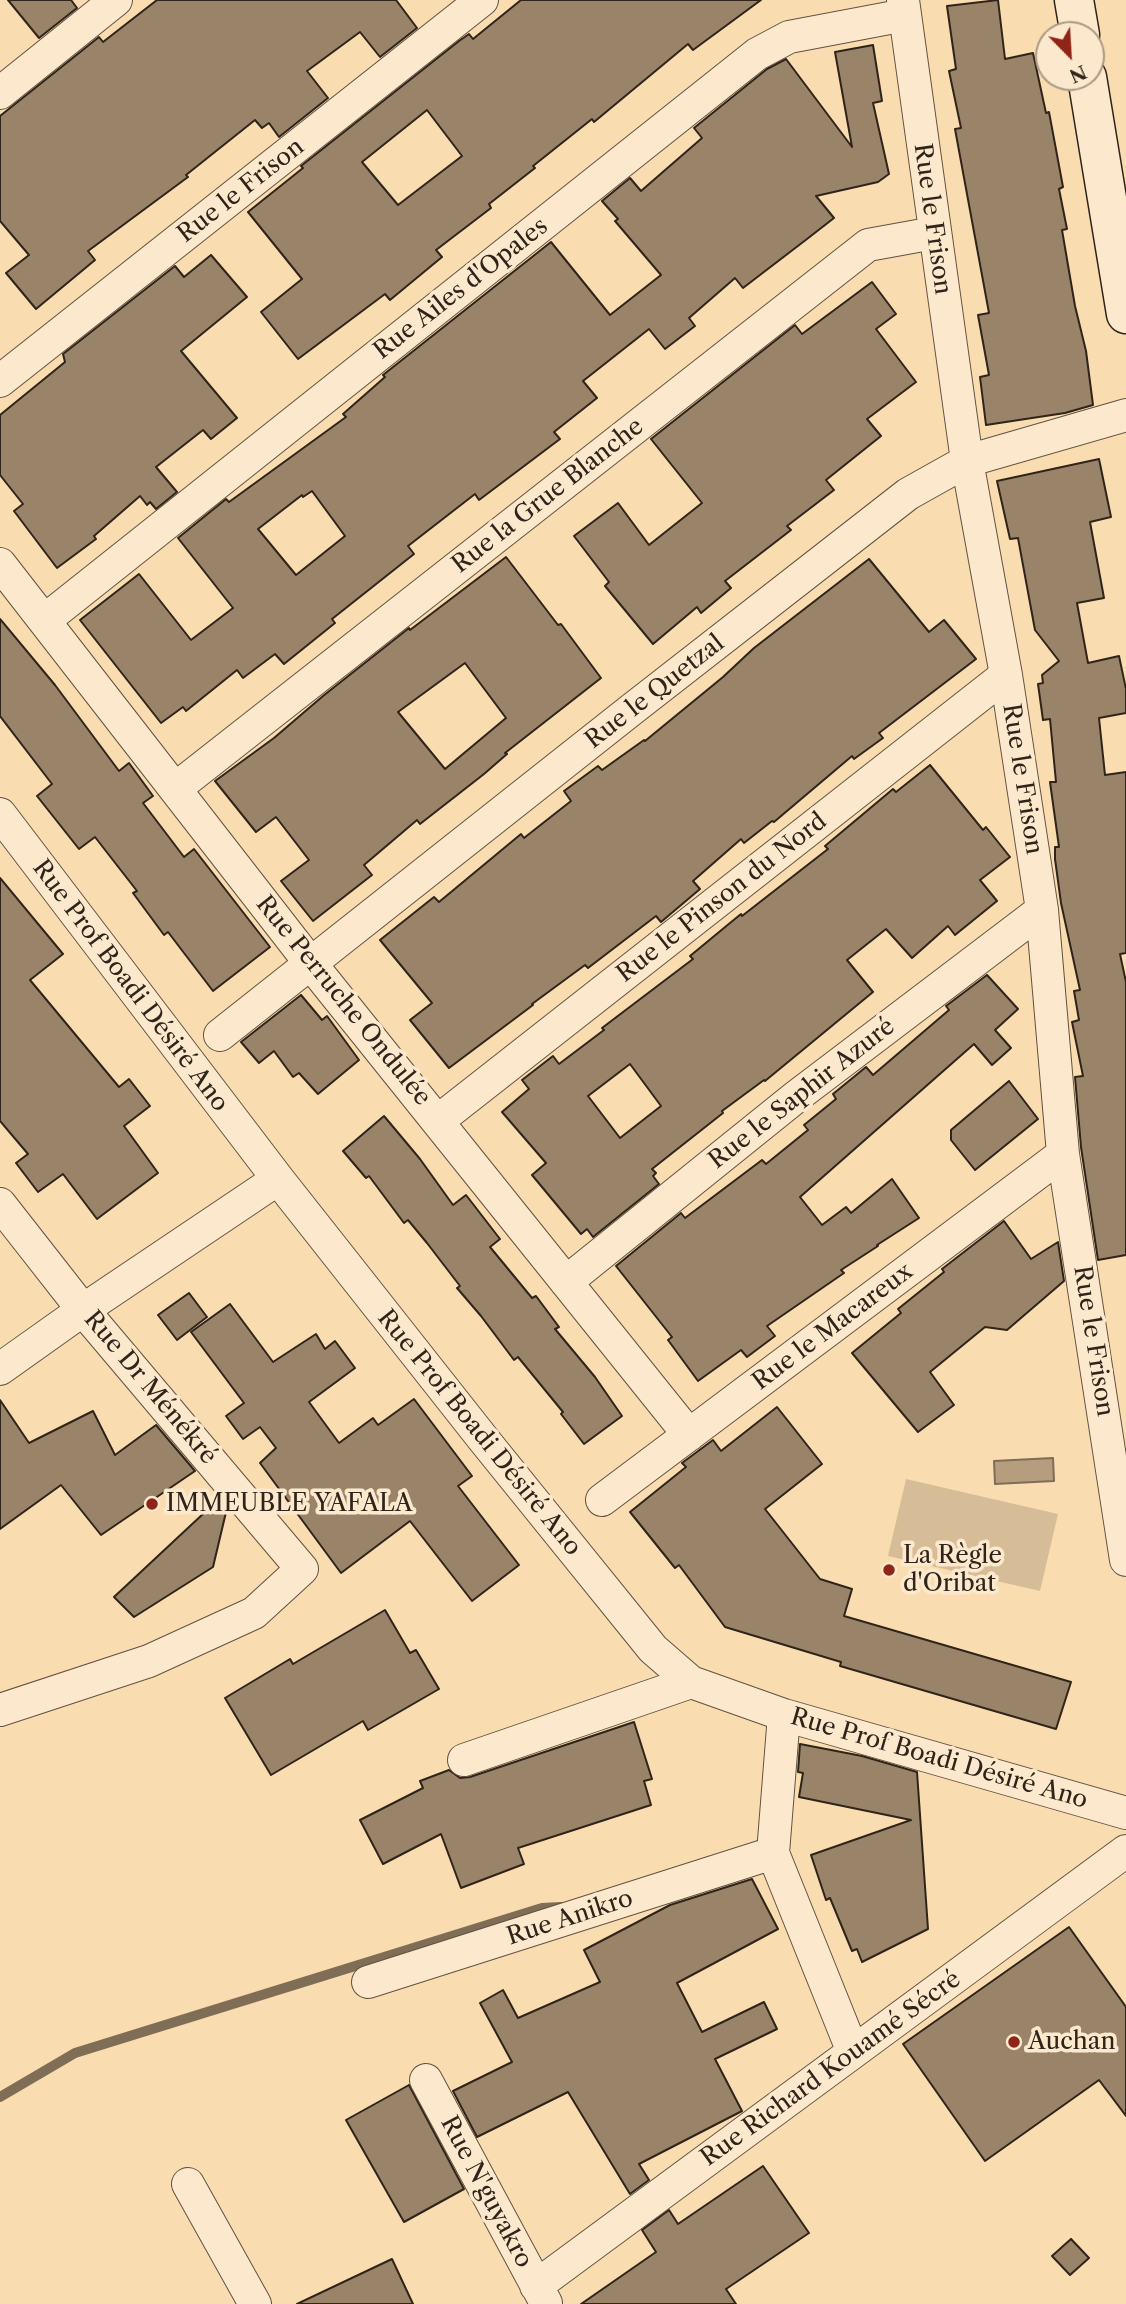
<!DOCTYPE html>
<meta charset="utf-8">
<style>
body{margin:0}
#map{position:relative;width:1126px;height:2304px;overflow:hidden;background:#fadcb1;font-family:"Libre Caslon Text",serif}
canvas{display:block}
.north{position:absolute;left:1035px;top:21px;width:70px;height:70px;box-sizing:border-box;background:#fce8cc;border:2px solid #aa9a85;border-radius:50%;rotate:156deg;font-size:19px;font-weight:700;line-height:28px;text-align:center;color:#2f241a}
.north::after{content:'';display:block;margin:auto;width:24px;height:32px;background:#8f2418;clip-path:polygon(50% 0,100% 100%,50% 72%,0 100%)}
</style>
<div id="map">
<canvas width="1126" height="2304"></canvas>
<div class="north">N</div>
</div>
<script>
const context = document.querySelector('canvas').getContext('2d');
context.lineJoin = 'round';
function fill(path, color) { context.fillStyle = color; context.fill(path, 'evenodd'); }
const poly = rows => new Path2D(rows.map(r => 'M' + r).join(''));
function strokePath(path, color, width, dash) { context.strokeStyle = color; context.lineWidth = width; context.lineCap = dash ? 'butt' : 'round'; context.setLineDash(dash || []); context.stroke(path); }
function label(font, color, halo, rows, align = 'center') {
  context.font = font + ' "Libre Caslon Text",serif'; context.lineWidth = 7; context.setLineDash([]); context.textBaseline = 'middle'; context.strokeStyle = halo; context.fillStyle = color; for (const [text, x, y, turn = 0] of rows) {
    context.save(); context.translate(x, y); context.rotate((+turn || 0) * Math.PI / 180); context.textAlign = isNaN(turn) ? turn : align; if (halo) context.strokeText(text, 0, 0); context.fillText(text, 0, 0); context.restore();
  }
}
fill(poly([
 [906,1479,1058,1514,1040,1591,888,1556]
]), '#d7bd97');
const water = poly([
 [1053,1458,1054,1481,995,1484,994,1461,1053,1458]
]);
fill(water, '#b59d7e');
strokePath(water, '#7f6d56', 2);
strokePath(poly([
 [0,2097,75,2053,542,1908,561,1907]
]), '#7f6d56', 10);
const building = poly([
 [8,0,71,0,77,8,39,38,8,0],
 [157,0,396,0,417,28,380,57,360,32,307,71,328,98,279,137,269,123,262,128,255,120,186,175,188,177,88,251,95,260,36,309,6,273,29,255,0,221,0,116,99,37,103,42,157,0],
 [521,0,761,0,693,50,688,44,594,122,592,119,533,166,535,168,489,204,491,208,436,250,442,257,390,300,385,294,298,359,261,312,302,279,248,212,303,168,301,166,459,41,469,34,473,39,521,0],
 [427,110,462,156,398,205,362,162,427,110],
 [998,0,1005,59,1033,53,1046,113,1049,112,1063,187,1059,189,1067,229,1062,230,1075,306,1086,351,1093,405,1065,413,986,425,980,377,989,375,978,315,989,313,955,129,961,128,949,71,956,69,947,6,998,0],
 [873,45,882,101,873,103,889,174,878,182,816,196,834,218,807,239,743,288,735,278,689,318,695,326,665,349,649,329,583,381,597,398,554,432,560,439,479,500,475,494,408,546,414,554,332,619,335,623,284,664,275,654,243,678,237,670,186,711,183,707,161,723,80,620,139,574,191,640,233,608,178,538,226,499,229,502,346,417,343,414,385,377,383,375,551,242,610,315,661,275,615,221,618,219,602,201,630,178,641,191,702,138,694,128,767,69,786,59,852,147,835,52,873,45],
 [312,491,345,536,296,575,258,529,302,495,303,497,312,491],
 [211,255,247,297,181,351,237,418,211,439,203,430,156,467,177,492,156,509,150,502,147,505,140,496,94,536,96,539,57,568,14,511,23,504,0,475,0,415,65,362,63,354,175,266,184,277,211,255],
 [872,282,896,314,876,329,916,382,867,419,881,436,826,480,834,490,787,526,791,530,725,581,731,588,701,613,697,607,653,644,605,586,609,582,574,536,618,503,649,545,702,503,651,439,795,325,802,334,872,282],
 [1099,459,1111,517,1090,522,1104,598,1077,603,1088,663,1119,656,1126,689,1126,713,1099,718,1105,775,1126,772,1126,953,1120,954,1126,982,1126,1255,1098,1260,1081,1147,1075,1077,1083,1076,1072,1022,1079,1020,1074,991,1080,990,1061,903,1055,859,1055,847,1059,847,1050,782,1056,782,1050,719,1043,720,1038,684,1043,683,1042,675,1059,661,1035,630,1018,538,1010,539,997,481,1099,459],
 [506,557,558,625,561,624,601,678,505,753,507,754,484,774,420,824,417,820,364,865,372,875,313,921,281,881,309,860,276,817,256,832,215,781,274,738,323,696,409,628,410,630,506,557],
 [465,663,506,718,445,769,398,712,465,663],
 [869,559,929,632,944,620,976,659,879,733,883,738,854,759,852,756,774,822,772,821,744,843,741,839,693,881,700,889,661,922,656,916,588,968,585,965,532,1004,533,1005,449,1068,410,1020,432,1003,380,940,434,897,439,902,521,834,524,838,571,801,564,791,598,766,602,770,644,740,645,741,723,677,754,648,869,559],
 [0,619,55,685,119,771,129,763,153,796,143,803,184,857,194,849,270,947,213,991,168,932,164,935,133,893,137,891,95,837,79,849,37,796,52,784,0,716,0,619],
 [930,765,983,830,986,827,1010,857,980,880,997,901,955,935,948,926,912,958,886,929,847,960,873,992,765,1081,764,1080,722,1111,723,1113,652,1169,656,1173,653,1176,659,1184,593,1237,587,1229,581,1234,532,1175,546,1163,502,1112,529,1089,522,1080,553,1056,559,1064,604,1030,602,1028,693,959,690,956,730,923,741,914,742,916,828,849,825,846,893,789,896,792,930,765],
 [630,1064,661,1106,620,1138,588,1096,630,1064],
 [0,878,63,954,30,980,119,1087,129,1079,150,1106,124,1126,158,1173,97,1219,63,1174,38,1192,16,1163,28,1154,0,1121,0,878],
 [987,975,1018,1009,995,1030,1011,1048,992,1065,974,1044,800,1197,822,1225,846,1207,851,1213,892,1179,919,1218,877,1245,878,1246,841,1270,844,1273,767,1326,775,1336,747,1357,741,1350,698,1381,668,1340,672,1337,616,1266,681,1213,685,1218,762,1160,766,1164,808,1130,804,1125,836,1099,833,1094,866,1067,873,1075,949,1010,946,1006,987,975],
 [301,995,322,1020,327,1016,359,1060,318,1094,299,1073,293,1077,274,1051,259,1063,241,1042,301,995],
 [1009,1081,1038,1119,975,1170,951,1140,951,1130,1009,1081],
 [384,1116,420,1159,453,1205,466,1195,500,1239,490,1247,532,1298,536,1296,559,1327,555,1329,595,1377,622,1416,584,1444,561,1414,563,1412,518,1357,514,1360,481,1316,457,1288,460,1286,427,1243,408,1220,404,1223,369,1176,366,1178,343,1151,384,1116],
 [1004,1221,1031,1259,1058,1242,1064,1281,1007,1330,985,1327,930,1372,954,1405,918,1432,852,1353,901,1313,898,1309,944,1272,942,1269,1004,1221],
 [189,1293,207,1317,177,1340,158,1315,189,1293],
 [230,1304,273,1362,316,1334,325,1349,335,1341,355,1368,309,1402,339,1443,373,1418,378,1425,414,1399,472,1476,458,1486,519,1565,472,1601,410,1521,341,1573,260,1463,276,1448,260,1427,243,1439,226,1416,244,1403,191,1332,230,1304],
 [0,1400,29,1443,93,1411,115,1455,156,1425,195,1471,101,1535,61,1485,0,1529,0,1400],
 [777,1407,822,1464,765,1509,820,1579,852,1589,844,1616,1071,1682,1056,1729,840,1666,841,1662,725,1627,679,1565,675,1568,630,1512,686,1467,682,1463,713,1440,721,1451,777,1407],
 [219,1499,227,1508,213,1567,134,1617,114,1597,219,1499],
 [385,1610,410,1653,416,1650,439,1689,368,1730,363,1721,271,1775,225,1698,290,1659,293,1664,385,1610],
 [634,1722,652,1779,644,1781,651,1805,518,1848,524,1864,461,1888,441,1834,383,1864,360,1820,423,1788,420,1781,449,1770,460,1778,470,1777,634,1722],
 [800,1744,862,1756,917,1772,928,1929,862,1962,857,1949,852,1951,830,1898,826,1900,811,1855,911,1820,799,1797,803,1773,798,1772,800,1744],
 [752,1879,778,1929,677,1983,702,2032,764,2002,777,2029,715,2059,742,2111,639,2164,649,2180,630,2194,568,2092,477,2137,453,2091,512,2062,480,2003,503,1990,518,2018,600,1982,584,1950,670,1905,752,1879],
 [1069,1927,1126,2007,1126,2116,1099,2080,985,2161,903,2044,1069,1927],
 [409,2085,464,2189,404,2222,346,2120,409,2085],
 [763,2166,809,2233,726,2289,736,2304,581,2304,656,2252,642,2230,669,2210,678,2224,763,2166],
 [1071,2239,1089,2258,1070,2275,1052,2256,1071,2239],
 [392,2259,413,2304,297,2304,392,2259]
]);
fill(building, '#998469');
strokePath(building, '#2f241a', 2);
const street = poly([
 [903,0,967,461,1006,675,1042,910,1063,1154,1126,1560],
 [0,93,116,0],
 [0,381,482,0],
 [0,564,311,964,689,1435],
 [45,620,757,54,789,37,905,15],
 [176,788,868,245,934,233],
 [0,814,278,1179,484,1440,653,1649,691,1682,784,1715,1126,1813],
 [220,1035,631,710,908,494,967,461,1126,415],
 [439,1120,1006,675],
 [0,1204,83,1310,302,1569,254,1613,149,1661,0,1710],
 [566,1282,797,1096,1042,910],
 [0,1369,83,1310,278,1179],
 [602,1500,1063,1154],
 [784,1715,773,1853,853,2052],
 [464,1760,691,1682],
 [368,1982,773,1853],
 [426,2080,546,2303],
 [188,2184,255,2304],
 [536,2286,1126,1851]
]);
const secondary = poly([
 [1074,0,1080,35],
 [1087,77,1126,314]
]);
strokePath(street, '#625240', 34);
strokePath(secondary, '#2f241a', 41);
strokePath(street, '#fce8cc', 32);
strokePath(secondary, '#fce8cc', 38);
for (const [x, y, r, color] of [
 [152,1504,7,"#8f2418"],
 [889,1570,7,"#8f2418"],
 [1014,2042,7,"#8f2418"]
]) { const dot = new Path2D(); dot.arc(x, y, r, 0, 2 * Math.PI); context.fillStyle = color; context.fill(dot); strokePath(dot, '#fce8cc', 2.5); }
label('24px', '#2f241a', '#fce8cc', [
 ["Rue le Frison",241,191,-38],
 ["Rue le Frison",932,219,82],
 ["Rue Ailes d'Opales",461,289,-38],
 ["Rue la Grue Blanche",548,496,-38],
 ["Rue le Quetzal",655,692,-38],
 ["Rue le Frison",1022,779,81],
 ["Rue le Pinson du Nord",722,898,-38],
 ["Rue Prof Boadi Désiré Ano",130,986,53],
 ["Rue Perruche Ondulée",343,1001,51],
 ["Rue le Saphir Azuré",802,1094,-38],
 ["Rue le Macareux",833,1327,-37],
 ["Rue le Frison",1093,1341,81],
 ["Rue Dr Ménékré",150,1388,50],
 ["Rue Prof Boadi Désiré Ano",479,1433,51],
 ["Rue Prof Boadi Désiré Ano",939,1759,16],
 ["Rue Anikro",570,1918,-18],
 ["Rue Richard Kouamé Sécré",831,2069,-36],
 ["Rue N'guyakro",486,2192,62]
]);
label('24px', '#2f241a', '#fce8cc', [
 ["IMMEUBLE YAFALA",166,1504],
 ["La Règle",903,1556],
 ["d'Oribat",903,1584],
 ["Auchan",1028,2042]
], 'left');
</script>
